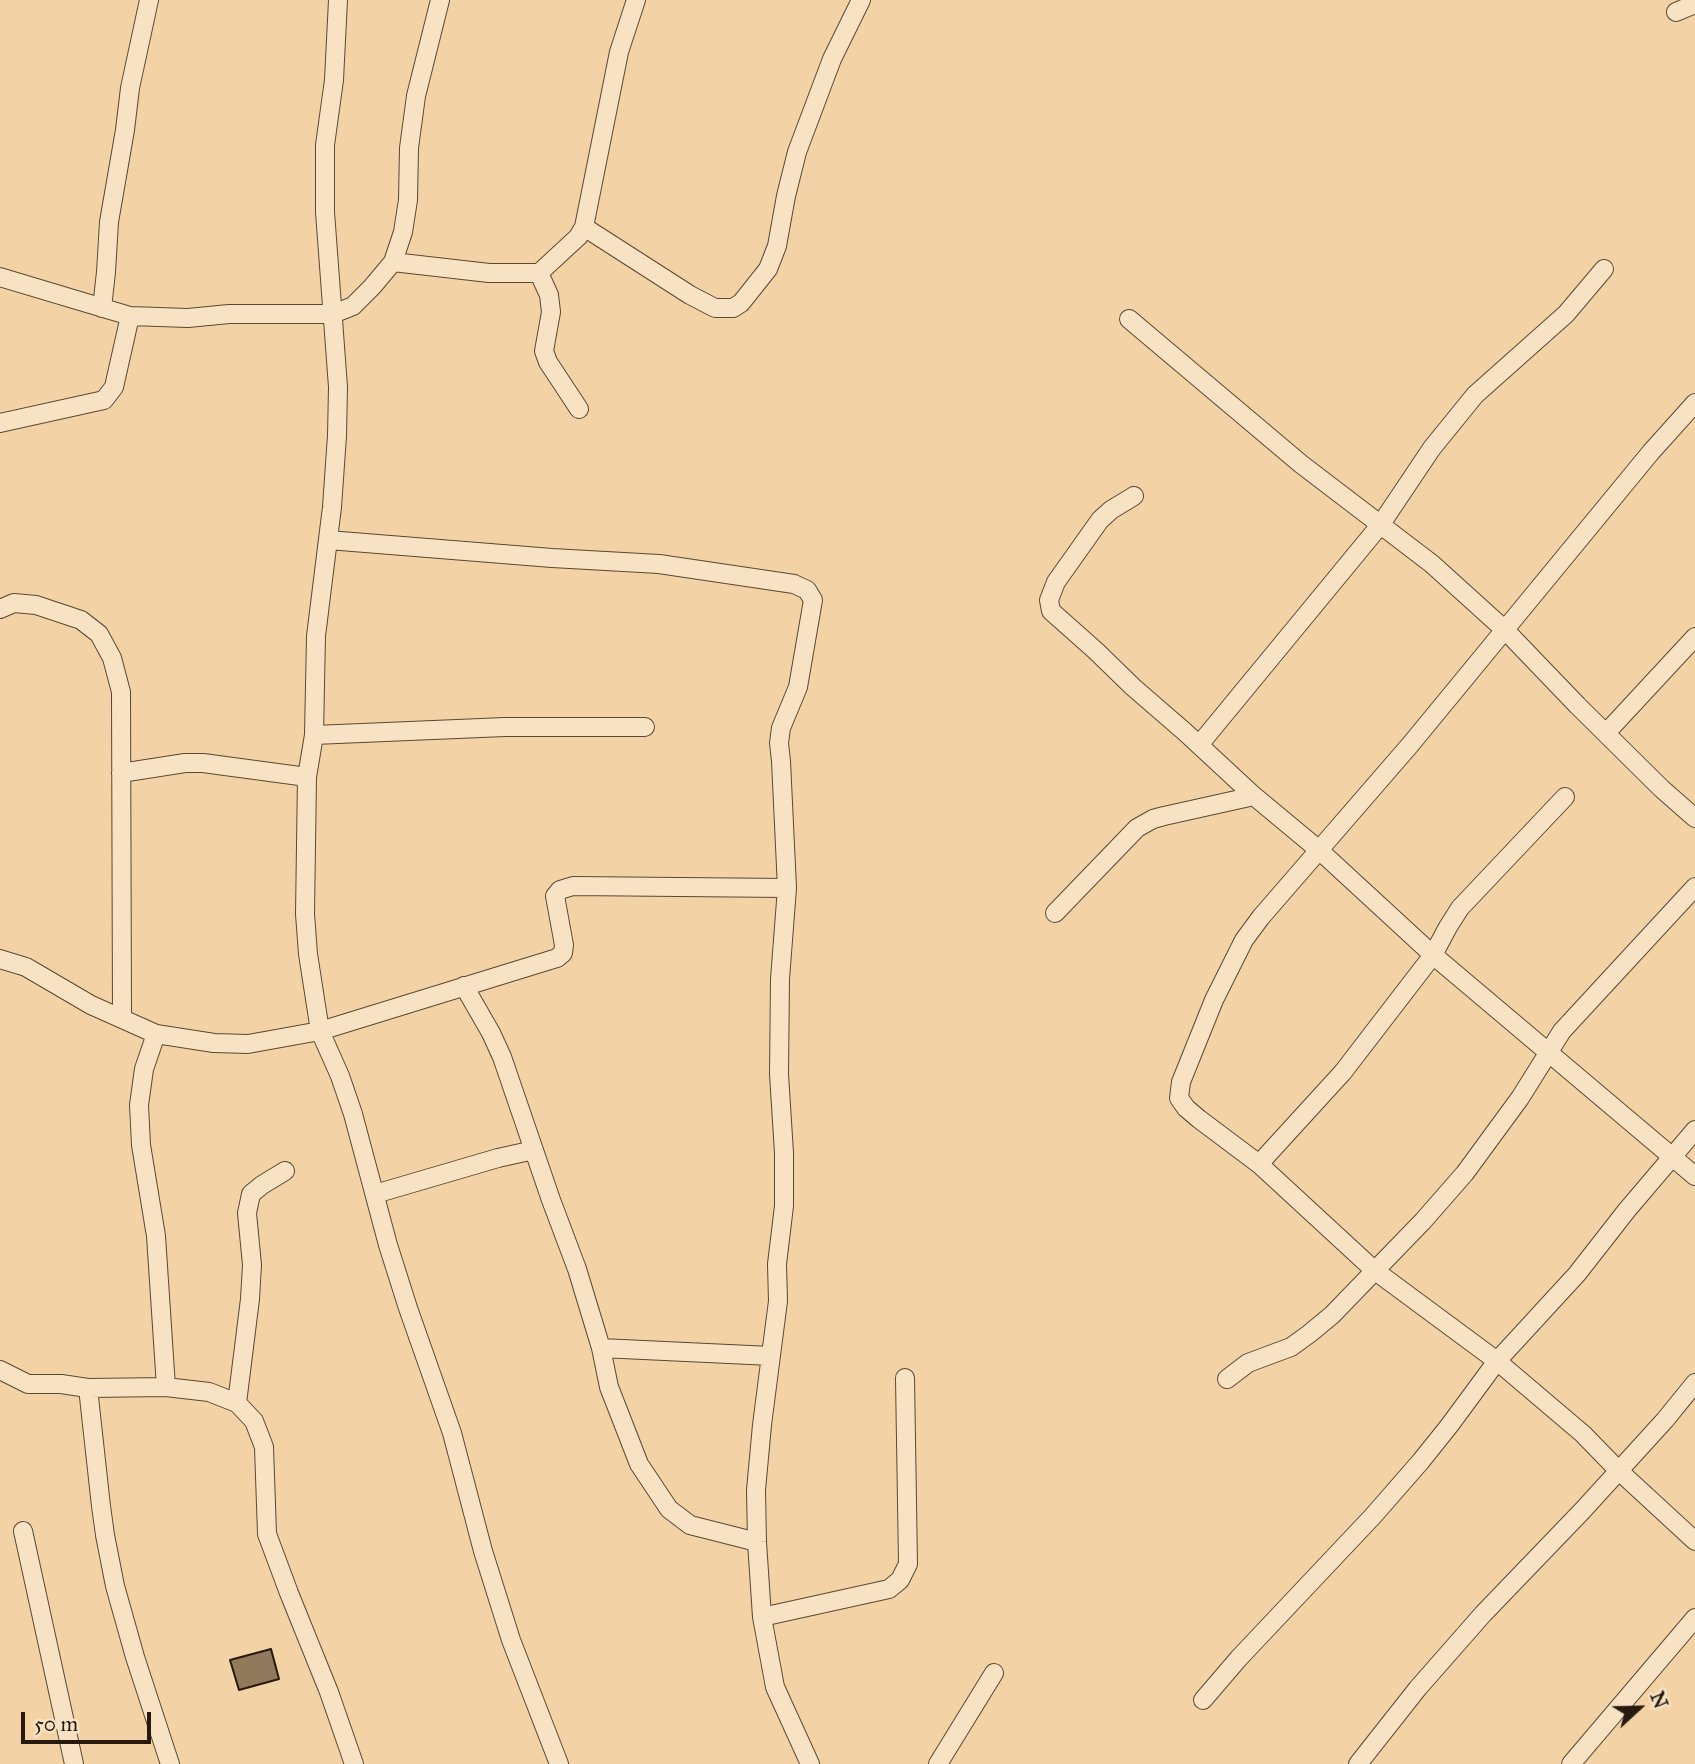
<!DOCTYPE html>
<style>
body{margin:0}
#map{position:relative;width:1695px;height:1764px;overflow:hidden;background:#f3d3a5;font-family:"IM FELL Great Primer",serif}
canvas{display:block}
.north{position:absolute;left:1604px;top:1673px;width:70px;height:70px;-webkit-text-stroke:5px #f7e2c4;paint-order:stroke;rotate:68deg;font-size:19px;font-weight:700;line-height:28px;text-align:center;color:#27190d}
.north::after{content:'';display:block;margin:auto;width:24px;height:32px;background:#27190d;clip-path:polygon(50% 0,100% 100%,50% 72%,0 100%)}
.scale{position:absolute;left:21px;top:1712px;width:130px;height:32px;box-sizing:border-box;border:4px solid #27190d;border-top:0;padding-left:9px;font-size:21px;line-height:24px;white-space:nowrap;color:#27190d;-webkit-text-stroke:5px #f7e2c4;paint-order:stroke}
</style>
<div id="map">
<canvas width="1695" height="1764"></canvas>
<div class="north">N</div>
<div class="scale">50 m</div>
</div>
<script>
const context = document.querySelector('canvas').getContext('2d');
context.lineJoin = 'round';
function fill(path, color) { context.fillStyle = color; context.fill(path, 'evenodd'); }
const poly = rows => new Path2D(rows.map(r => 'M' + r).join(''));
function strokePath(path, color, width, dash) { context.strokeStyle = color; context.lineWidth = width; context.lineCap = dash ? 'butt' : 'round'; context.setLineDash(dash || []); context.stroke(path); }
const building = poly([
 [271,1649,279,1679,239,1690,230,1660,271,1649]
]);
fill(building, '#917a5c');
strokePath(building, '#27190d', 2);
const minor = poly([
 [338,0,334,80,325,145,325,212,338,387,337,436,332,507,316,636,314,735,307,777,305,914,308,954,320,1031,340,1076,353,1114,388,1245,408,1308,452,1433,483,1551,511,1640,559,1764],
 [1676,12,1695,4],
 [584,227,690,295,715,308,733,308,741,303,768,269,777,246,786,196,797,152,832,59,861,0],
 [393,262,489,273,539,273,578,237,584,227,619,52,636,0],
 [539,273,549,295,551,312,544,351,548,362,579,409],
 [0,277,130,316,188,318,229,314,333,314,353,306,372,287,393,262,403,232,408,200,409,148,416,96,440,0],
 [102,308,106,272,109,222,125,130,130,88,149,0],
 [1129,319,1301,464,1432,564,1506,631,1578,706,1662,789,1695,818],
 [1695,403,1651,452,1410,745,1261,917,1244,940,1214,1000,1181,1082,1179,1098,1186,1108,1199,1119,1259,1164,1374,1270,1497,1361,1583,1434,1618,1470,1695,1541],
 [0,423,104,400,114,387,130,316],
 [1134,496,1111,510,1100,520,1056,582,1049,600,1051,611,1096,651,1133,687,1185,732,1254,796,1319,850,1433,955,1695,1176],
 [328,540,552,558,659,564,794,584,807,590,813,600,798,687,781,728,779,743,781,761,787,888,780,979,779,1074,784,1153,784,1206,777,1264,778,1301,762,1425,756,1490,757,1542,762,1617,775,1687,810,1764],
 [0,609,14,603,36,605,81,620,99,634,112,658,121,692,122,1018],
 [1606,733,1695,637],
 [314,735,505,727,645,727],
 [1199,745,1381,524,1432,448,1475,395,1566,314,1604,269],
 [121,773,185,763,203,763,307,777],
 [1055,913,1137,828,1153,819,1164,816,1254,796],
 [0,959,26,967,91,1005,156,1034,214,1043,248,1044,320,1031,557,958,563,953,564,945,555,896,560,890,573,886,787,888],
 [464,986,491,1033,502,1057,551,1200,577,1269,601,1348,609,1387,639,1464,669,1509,690,1525,757,1542],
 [156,1034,144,1069,139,1105,141,1145,156,1236,166,1387],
 [1259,1164,1343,1072,1433,955,1448,927,1460,908,1565,797],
 [375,1194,498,1158,534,1150],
 [601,1348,771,1356],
 [0,1370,28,1384,61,1384,88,1388,166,1387,209,1392,237,1403,254,1421,264,1447,267,1534,289,1593,329,1692,354,1764],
 [1227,1379,1248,1363,1291,1347,1309,1334,1332,1315,1423,1221,1465,1173,1520,1098,1562,1031,1695,887],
 [88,1388,101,1506,105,1535,115,1586,135,1657,170,1764],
 [237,1403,250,1299,252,1265,247,1213,251,1194,262,1185,285,1171],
 [23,1531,74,1764],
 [762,1617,889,1589,900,1580,908,1564,905,1378],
 [1203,1700,1239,1658,1373,1516,1421,1461,1449,1426,1497,1361,1577,1274,1627,1210,1695,1130],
 [938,1764,994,1673],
 [1358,1764,1418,1688,1483,1614,1583,1510,1665,1420,1695,1383],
 [1571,1764,1695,1618]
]);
strokePath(minor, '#5a4833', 20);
strokePath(minor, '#f7e2c4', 18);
</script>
